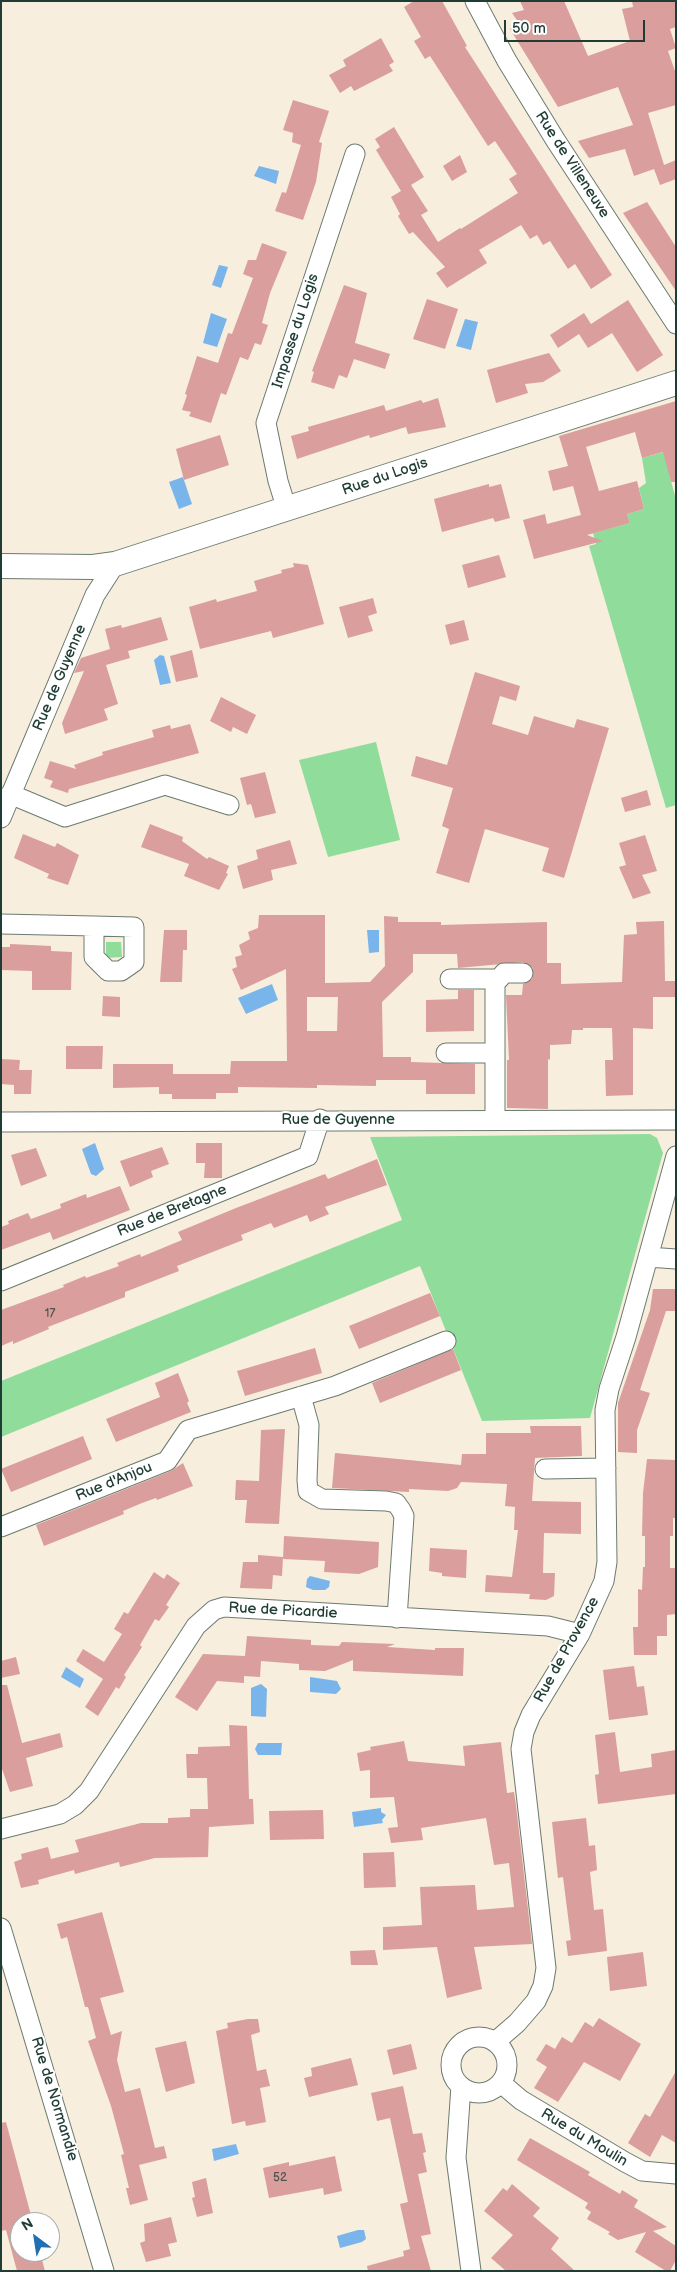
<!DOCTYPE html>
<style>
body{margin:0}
#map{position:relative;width:677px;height:2272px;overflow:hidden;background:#f7eedd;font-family:"Balsamiq Sans",sans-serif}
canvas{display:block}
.frame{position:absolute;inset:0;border:2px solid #1f3d34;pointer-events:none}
.north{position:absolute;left:10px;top:2212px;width:50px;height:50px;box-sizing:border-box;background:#fff;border:1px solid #a5b1ae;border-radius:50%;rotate:329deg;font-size:14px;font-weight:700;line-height:20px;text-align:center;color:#1f3d34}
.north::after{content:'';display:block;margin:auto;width:18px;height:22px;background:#1f6fb2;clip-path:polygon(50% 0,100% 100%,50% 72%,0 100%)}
.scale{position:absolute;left:504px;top:20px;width:141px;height:22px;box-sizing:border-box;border:2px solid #1f3d34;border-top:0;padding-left:6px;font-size:15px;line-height:18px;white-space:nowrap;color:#1f3d34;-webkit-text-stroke:4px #fff;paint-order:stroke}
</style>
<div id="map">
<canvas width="677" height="2272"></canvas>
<div class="frame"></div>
<div class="north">N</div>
<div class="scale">50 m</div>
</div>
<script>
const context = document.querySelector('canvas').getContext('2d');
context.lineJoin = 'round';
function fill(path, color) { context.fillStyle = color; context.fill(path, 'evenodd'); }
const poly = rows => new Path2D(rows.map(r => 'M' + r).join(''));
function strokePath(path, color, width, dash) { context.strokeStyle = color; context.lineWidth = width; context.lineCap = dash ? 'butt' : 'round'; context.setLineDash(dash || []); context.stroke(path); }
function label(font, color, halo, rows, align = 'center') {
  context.font = font + ' "Balsamiq Sans",sans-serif'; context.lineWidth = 4; context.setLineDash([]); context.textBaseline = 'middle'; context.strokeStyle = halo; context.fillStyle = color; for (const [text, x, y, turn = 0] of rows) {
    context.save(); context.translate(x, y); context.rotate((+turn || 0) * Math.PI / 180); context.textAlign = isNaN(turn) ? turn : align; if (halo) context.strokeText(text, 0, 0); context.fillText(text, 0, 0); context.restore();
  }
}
fill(poly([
 [671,450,669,474,676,499,676,805,666,808,589,546,596,544,593,533,630,523,627,514,644,509,639,488,646,483,642,458],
 [376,742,400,840,328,857,299,760],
 [106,942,121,942,122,957,106,958],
 [650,1134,657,1138,663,1153,590,1418,482,1421,420,1266,1,1437,1,1381,402,1220,370,1137]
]), '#90dd9b');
fill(poly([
 [259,166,279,171,276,184,254,176],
 [219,265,228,267,221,288,212,285],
 [211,313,227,319,217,347,203,343],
 [465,319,478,322,471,350,456,346],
 [183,477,192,504,179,509,169,482],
 [160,655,164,656,171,683,160,685,154,660],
 [367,930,379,930,379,952,369,953],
 [272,984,278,1000,246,1014,238,998],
 [95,1143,104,1169,96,1176,91,1174,82,1149],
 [310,1576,330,1581,329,1587,325,1590,313,1590,306,1587,307,1579],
 [66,1667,84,1679,80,1688,61,1677],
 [310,1677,337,1681,341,1689,336,1694,310,1692],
 [261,1684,267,1689,266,1717,251,1716,251,1688],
 [258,1743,282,1743,281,1755,258,1755,255,1749],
 [381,1808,381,1812,386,1815,382,1820,383,1823,354,1827,352,1812],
 [236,2144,239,2154,214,2161,212,2149],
 [358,2230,364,2230,366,2239,362,2242,340,2248,337,2236]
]), '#79b5eb');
fill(poly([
 [414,1,442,1,467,46,465,47,612,275,591,289,575,264,568,269,550,241,543,245,537,235,530,239,521,225,479,250,487,263,447,288,436,273,445,267,413,232,409,234,398,216,400,214,391,197,401,191,376,150,380,147,375,139,394,127,424,177,411,185,428,211,421,215,438,242,460,228,461,229,518,193,509,179,517,174,495,141,488,146,430,56,425,59,414,41,421,37,404,7],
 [520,1,564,1,588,56,630,41,622,9,633,7,632,1,676,1,676,27,670,29,676,48,668,51,676,74,676,105,648,113,664,165,676,160,676,179,660,185,654,169,634,176,625,149,589,158,578,141,633,125,618,87,558,107,510,29,519,23,512,13,524,10],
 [381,38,394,62,389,65,393,71,354,91,351,86,340,93,329,75,346,66,343,60],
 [293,100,329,111,319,142,322,143,316,182,303,220,275,211,282,192,286,193,301,145,292,142,293,133,283,130],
 [460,155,467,172,452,181,443,166],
 [647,202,676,247,676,291,623,213],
 [262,243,287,252,270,293,262,323,268,325,261,345,255,343,248,360,240,357,226,395,221,393,211,423,189,416,191,412,182,410,187,395,185,394,197,356,218,363,228,333,232,334,253,278,243,274,248,260,256,260],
 [344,285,367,293,355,343,390,354,385,369,354,359,347,378,339,375,334,389,311,382,314,372,312,371],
 [427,299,458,309,445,349,413,339],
 [628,300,663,355,637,372,612,333,588,348,579,334,558,348,550,335,584,313,591,324],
 [549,353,561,371,543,382,525,384,528,393,496,403,487,370],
 [438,398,446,427,408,434,406,427,370,438,369,435,297,459,291,436,309,431,308,427,384,405,386,411,421,400,423,403],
 [676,401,676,482,671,482,663,452,642,458,635,432,586,447,599,491,637,481,644,509,627,514,630,523,587,535,603,541,534,559,523,520,545,514,547,524,581,515,573,486,553,491,548,471,568,466,559,436],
 [220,435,229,465,184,480,176,449],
 [489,484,489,487,501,484,510,518,495,522,493,518,442,532,434,499],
 [499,555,506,577,468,588,462,565],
 [293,563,308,565,324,624,273,638,271,631,200,649,189,607,216,599,217,602,257,591,254,581,282,573,281,570,294,567],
 [373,598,377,613,368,616,373,631,348,638,339,607],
 [161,617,168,640,128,651,130,658,106,665,118,704,104,709,108,720,65,734,62,723,84,671,74,673,81,658,110,649,105,629,121,625,122,628],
 [464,620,469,640,450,645,445,625],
 [192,650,198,677,176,682,170,656],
 [475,672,520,686,516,701,500,696,492,724,528,735,534,716,574,728,577,719,609,728,564,878,542,871,549,848,485,829,469,883,436,873,449,829,442,826,453,788,411,776,416,756,447,765],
 [221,697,256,715,247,734,233,727,231,732,210,721],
 [190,724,199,753,69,789,68,793,50,787,53,781,44,778,50,761,76,769,74,765,103,755,102,752,154,737,152,730,170,725,171,729],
 [265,772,276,813,255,818,251,804,247,805,240,778],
 [647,790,651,805,625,812,621,798],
 [150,824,183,837,182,841,207,859,209,857,229,866,226,873,228,874,219,890,184,876,189,864,141,847],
 [23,834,55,847,57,843,79,855,68,885,47,878,49,874,14,858],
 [645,835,657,871,642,875,651,893,633,899,619,867,626,865,619,843],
 [290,840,297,864,271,870,273,880,243,889,237,866,258,859,256,850],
 [259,915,325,915,325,983,370,982,385,966,384,916,398,917,398,922,441,922,441,925,547,922,547,963,561,963,561,984,622,982,624,935,637,934,636,922,664,921,665,981,676,981,676,997,653,997,653,1029,633,1028,633,1095,606,1096,605,1060,613,1060,612,1028,583,1028,583,1030,572,1030,571,1044,550,1045,550,1060,548,1059,548,1109,507,1108,507,1060,509,1060,506,995,522,995,523,984,532,979,533,968,523,962,458,968,457,954,413,954,413,972,382,1002,383,1057,411,1057,411,1062,475,1064,475,1094,426,1094,426,1080,376,1080,376,1086,317,1085,317,1088,238,1087,238,1093,216,1093,216,1099,172,1099,172,1094,159,1094,159,1087,113,1088,113,1064,173,1064,173,1074,230,1074,231,1061,287,1061,286,969,241,990,232,969,237,967,235,957,242,955,239,945,250,939,248,932,258,928],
 [307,997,338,997,337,1031,307,1031],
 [164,930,187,930,187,950,183,950,182,982,160,982],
 [10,944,51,946,51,951,72,952,71,990,32,990,32,971,1,970,1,947,10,947],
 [458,990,474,990,474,1031,426,1032,426,1000,458,999],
 [103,996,120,997,120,1017,102,1016],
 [66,1046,103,1046,102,1069,66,1069],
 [1,1059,20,1060,19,1070,32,1070,31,1094,14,1094,14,1085,1,1084],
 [196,1143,222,1143,222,1178,204,1178,205,1163,196,1163],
 [162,1147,169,1164,151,1171,153,1177,130,1187,120,1161],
 [36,1148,47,1176,21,1186,11,1155],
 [377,1159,387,1185,325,1207,329,1214,310,1222,307,1215,274,1228,271,1223,241,1235,243,1240,177,1266,179,1271,125,1292,125,1297,48,1327,49,1329,13,1344,13,1341,1,1346,1,1310,64,1287,63,1285,85,1276,86,1278,119,1266,117,1263,140,1254,141,1257,182,1240,178,1232,236,1208,325,1174,328,1179],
 [120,1186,130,1210,53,1240,50,1232,1,1250,1,1227,9,1224,8,1221,28,1213,31,1219,61,1208,60,1204,86,1194,87,1198],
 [653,1289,676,1289,676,1311,666,1311,640,1390,650,1393,637,1430,637,1453,618,1452,618,1403,650,1310],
 [430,1293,440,1316,359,1349,349,1326],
 [315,1348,322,1373,245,1396,237,1371],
 [453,1349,461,1370,380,1403,372,1383],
 [178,1373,189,1401,187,1403,191,1412,116,1442,106,1419,160,1397,155,1383],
 [530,1426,581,1426,582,1456,535,1458,532,1501,581,1502,581,1534,544,1533,543,1573,555,1573,554,1596,546,1600,529,1599,530,1594,485,1592,486,1575,512,1577,518,1530,514,1530,515,1507,505,1506,507,1484,461,1482,457,1488,448,1491,409,1489,409,1492,332,1488,335,1453,461,1465,462,1454,486,1454,486,1433,531,1433],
 [285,1429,279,1524,245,1523,247,1500,235,1500,236,1480,259,1481,261,1430],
 [83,1436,92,1459,11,1492,1,1469],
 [647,1459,676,1460,676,1518,673,1518,673,1536,670,1536,670,1568,676,1568,676,1614,667,1615,667,1636,657,1636,657,1655,634,1655,633,1627,638,1627,638,1589,642,1590,643,1567,645,1567,645,1536,642,1536,643,1493],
 [183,1463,193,1486,157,1500,156,1498,142,1503,123,1511,124,1514,44,1546,36,1525,171,1471],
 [284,1536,379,1542,378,1567,359,1574,324,1572,325,1561,283,1559],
 [430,1548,467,1550,466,1578,442,1576,442,1573,429,1571],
 [258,1555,283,1557,282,1576,273,1575,272,1589,240,1588,243,1562,258,1562],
 [154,1572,164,1579,167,1574,180,1583,166,1605,169,1607,159,1621,155,1619,140,1645,142,1647,124,1675,126,1677,119,1689,116,1687,98,1716,85,1707,103,1679,76,1661,83,1649,104,1662,122,1634,114,1629,124,1612,128,1614],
 [247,1636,311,1640,311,1645,339,1646,342,1642,395,1644,387,1647,435,1650,435,1648,464,1648,463,1676,353,1671,353,1660,325,1671,299,1670,299,1664,261,1661,260,1677,244,1676,244,1683,217,1681,197,1711,175,1697,203,1654,245,1656],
 [16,1657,20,1674,1,1678,1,1661],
 [634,1666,637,1687,644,1686,648,1715,609,1720,603,1670],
 [1,1685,7,1685,22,1743,60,1733,63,1747,26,1758,33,1786,10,1792,1,1766],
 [229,1725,247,1726,249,1799,253,1799,254,1824,209,1827,208,1857,155,1858,120,1867,119,1862,75,1874,74,1870,38,1880,39,1884,21,1888,14,1862,22,1859,21,1854,48,1847,51,1859,79,1852,75,1840,141,1823,168,1823,168,1818,190,1817,190,1809,208,1809,207,1778,187,1778,186,1754,198,1754,198,1747,230,1746],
 [615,1732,620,1772,652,1767,651,1754,676,1750,676,1794,598,1804,595,1775,599,1774,595,1735],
 [404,1741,408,1761,465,1766,463,1746,501,1742,507,1793,514,1792,516,1805,532,1944,474,1947,482,1989,447,1998,437,1947,383,1950,383,1927,422,1925,420,1887,475,1885,477,1910,514,1907,509,1863,494,1865,486,1818,421,1828,423,1840,391,1843,388,1828,398,1827,394,1797,370,1798,370,1770,360,1771,357,1753,371,1750,370,1747],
 [323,1810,324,1839,270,1840,269,1811],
 [586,1818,589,1846,595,1845,597,1870,590,1872,594,1910,603,1909,607,1951,568,1956,566,1941,571,1940,563,1877,558,1878,552,1822],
 [394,1852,396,1887,364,1888,363,1853],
 [102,1912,124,1992,100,1998,111,2035,122,2031,117,2060,125,2092,140,2088,155,2148,164,2146,167,2158,139,2165,148,2200,130,2205,126,2188,129,2188,121,2155,124,2154,111,2106,88,2041,96,2038,88,2007,85,2007,67,1937,61,1939,57,1924],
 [375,1950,378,1965,351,1965,350,1951],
 [643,1952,647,1986,610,1991,607,1957],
 [599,2018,641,2044,620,2081,584,2062,558,2102,534,2088,547,2067,536,2060,546,2044,555,2049,562,2037,572,2043,585,2022,593,2027],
 [248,2019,258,2019,260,2032,251,2035,257,2071,266,2069,270,2086,260,2088,266,2122,246,2126,245,2121,232,2124,216,2031,228,2028,227,2023],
 [186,2041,195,2083,166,2092,155,2048],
 [411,2044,417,2069,393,2075,387,2050],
 [351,2058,358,2085,309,2097,304,2078,312,2076,311,2068],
 [676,2071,676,2143,662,2135,650,2157,628,2143,645,2114,650,2117],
 [403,2086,413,2134,422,2133,426,2152,423,2153,427,2172,418,2174,431,2234,421,2236,431,2271,368,2271,367,2266,404,2256,403,2251,410,2249,400,2204,408,2202,390,2118,377,2121,371,2093],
 [6,2122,32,2219,20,2222,20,2252,40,2252,45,2271,17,2271,6,2230,1,2231,1,2123],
 [530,2138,590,2172,588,2175,620,2194,622,2190,638,2200,634,2207,667,2227,653,2231,676,2246,676,2260,670,2271,666,2271,635,2252,646,2232,618,2240,608,2234,610,2232,587,2219,591,2212,585,2208,588,2203,517,2160],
 [335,2156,342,2191,324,2195,323,2188,269,2198,263,2168,289,2162,289,2166],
 [206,2178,213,2213,197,2217,192,2198,195,2197,192,2182],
 [512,2184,540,2208,533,2216,559,2238,551,2249,575,2271,506,2271,491,2258,513,2235,484,2211,503,2188,507,2191],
 [171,2217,177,2242,168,2244,171,2256,146,2262,140,2243,145,2241,144,2224]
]), '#da9e9c');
const minor = poly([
 [475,1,507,61,556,141,676,324],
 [287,510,278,481,266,423,355,154],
 [10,794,65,817,165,785,229,805],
 [1,818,95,595,115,564],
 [1,924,94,926,134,927,134,962,121,971,108,971,94,957,94,926],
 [450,979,499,979,504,973,523,973],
 [446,1053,495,1053],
 [495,1120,495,979],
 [1,1122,676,1120],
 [648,1257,676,1259],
 [1,1281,308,1156,320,1119],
 [301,1396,309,1425,307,1480,308,1491,322,1499,386,1501,396,1503,401,1510,404,1516,397,1618],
 [545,1469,606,1468],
 [1,1527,167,1461,188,1430,335,1386,446,1341],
 [1,1829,60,1814,75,1805,89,1791,196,1626,214,1610,224,1607,548,1626,580,1634],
 [1,1928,104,2271],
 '451 2065a28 28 0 1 1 56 0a28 28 0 1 1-56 0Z',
 [495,2042,517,2023,536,2001,543,1986,546,1968,521,1749,524,1732,531,1715,580,1634,604,1581,607,1562,605,1410,609,1389,626,1337,676,1156],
 [501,2083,521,2100,625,2162,642,2171,676,2174],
 [461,2086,456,2158,471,2271]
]);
const tertiary = poly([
 [1,566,93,567,115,564,676,383]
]);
strokePath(minor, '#6b7b6f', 21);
strokePath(tertiary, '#6b7b6f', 26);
strokePath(minor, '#fff', 19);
strokePath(tertiary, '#fff', 24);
label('12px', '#4e554e', null, [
 ["17",50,1314],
 ["52",280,2178]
]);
label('15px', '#1f3d34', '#fff', [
 ["Rue de Villeneuve",572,165,57],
 ["Impasse du Logis",296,331,-72],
 ["Rue du Logis",385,477,-19],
 ["Rue de Guyenne",60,678,-67],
 ["Rue de Guyenne",338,1120],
 ["Rue de Bretagne",172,1211,-22],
 ["Rue d'Anjou",114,1482,-22],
 ["Rue de Picardie",283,1611,3],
 ["Rue de Provence",567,1650,-61],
 ["Rue de Normandie",54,2099,73],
 ["Rue du Moulin",584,2138,31]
]);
</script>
